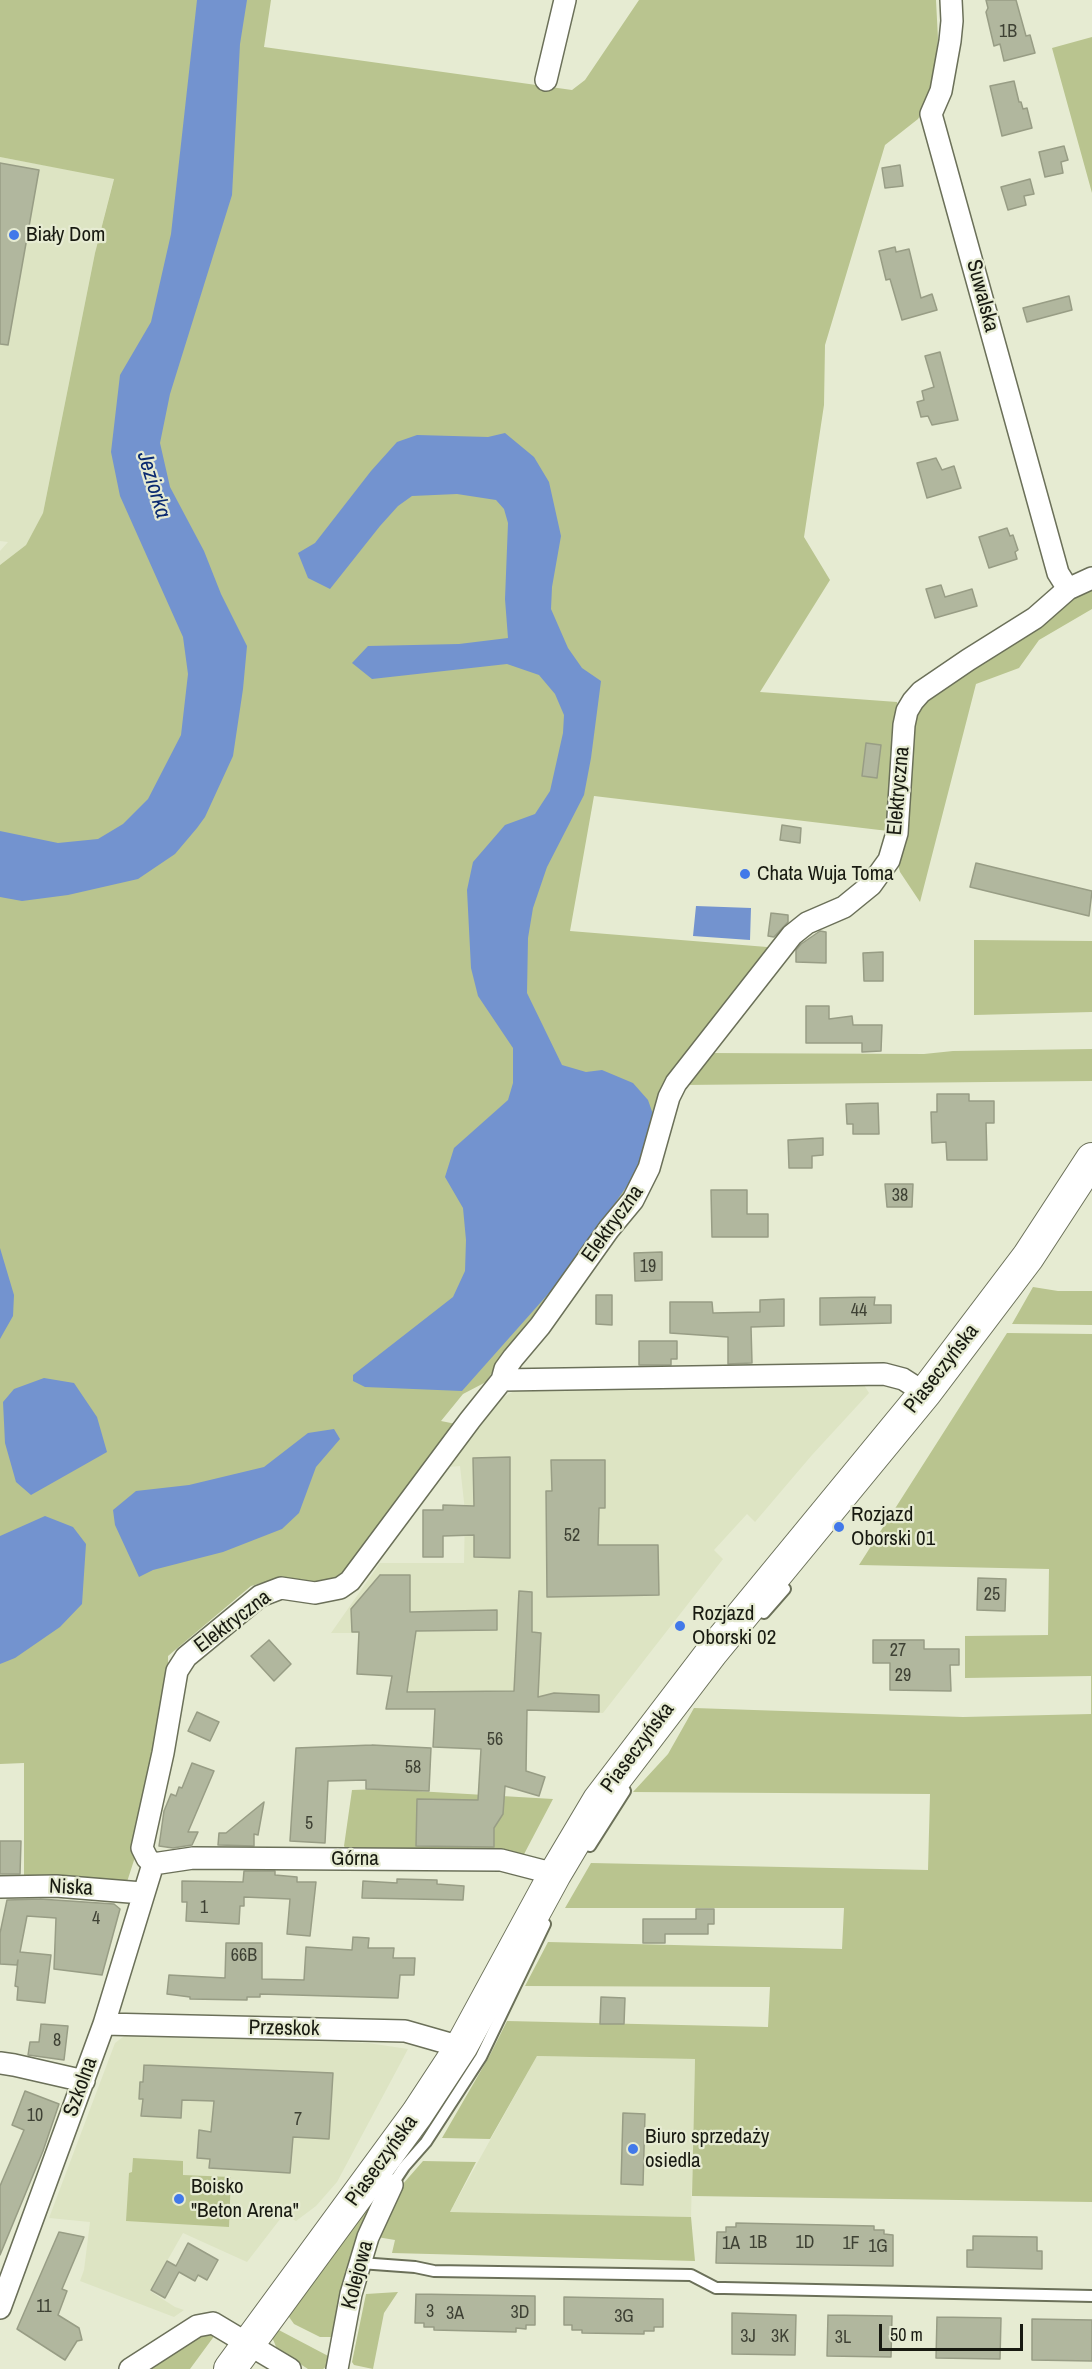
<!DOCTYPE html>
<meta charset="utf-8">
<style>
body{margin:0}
#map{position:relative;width:1092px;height:2369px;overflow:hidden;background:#e6ebd2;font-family:"Archivo Narrow",sans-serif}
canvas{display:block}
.scale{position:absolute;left:879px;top:2324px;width:144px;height:27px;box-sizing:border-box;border:3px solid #181a11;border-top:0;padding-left:8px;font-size:18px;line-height:21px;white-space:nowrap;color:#181a11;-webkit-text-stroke:4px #e6ebd2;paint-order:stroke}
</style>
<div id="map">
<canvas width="1092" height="2369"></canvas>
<div class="scale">50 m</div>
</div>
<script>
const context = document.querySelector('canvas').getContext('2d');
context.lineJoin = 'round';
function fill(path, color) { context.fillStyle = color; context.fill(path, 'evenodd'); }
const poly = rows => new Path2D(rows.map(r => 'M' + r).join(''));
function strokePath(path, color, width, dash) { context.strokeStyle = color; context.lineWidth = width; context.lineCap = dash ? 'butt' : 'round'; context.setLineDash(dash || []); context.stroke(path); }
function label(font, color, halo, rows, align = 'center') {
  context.font = font + ' "Archivo Narrow",sans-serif'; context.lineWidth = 4.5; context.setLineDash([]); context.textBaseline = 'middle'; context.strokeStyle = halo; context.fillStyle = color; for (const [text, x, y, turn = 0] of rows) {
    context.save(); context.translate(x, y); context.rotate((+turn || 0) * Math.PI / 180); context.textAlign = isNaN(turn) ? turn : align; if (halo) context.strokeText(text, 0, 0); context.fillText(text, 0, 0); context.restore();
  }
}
fill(poly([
 [0,157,114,178,95,253,43,513,26,545,0,565,0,551,8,542,0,541],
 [864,1385,869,1393,812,1455,755,1522,747,1514,714,1550,723,1559,603,1713,508,1709,386,1709,400,1633,331,1633,380,1563,464,1563,465,1511,460,1466,448,1467,500,1399,518,1389],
 [127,2034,368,2043,408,2049,337,2182,316,2206,296,2221,284,2214,247,2262,183,2233,150,2291,175,2307,184,2310,174,2317,80,2281,84,2270,90,2222,49,2218,115,2043],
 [537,2056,695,2059,691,2217,450,2212]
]), '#dde4c3');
fill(poly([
 [0,0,271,0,264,47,572,90,585,80,639,0,936,0,938,39,933,77,936,88,918,119,885,145,825,345,824,405,804,537,830,580,760,692,897,702,901,726,888,831,594,796,570,931,767,947,772,955,671,1085,636,1192,511,1355,493,1371,486,1382,463,1394,441,1421,456,1424,351,1570,323,1585,300,1583,282,1577,251,1586,168,1656,168,1672,136,1854,126,1885,24,1881,24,1763,0,1764,0,565,26,545,43,513,95,253,114,179,0,157],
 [1092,37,1092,193,1052,48],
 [1092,589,1092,609,1039,640,1019,668,976,684,920,902,900,872,895,854,912,714,922,697,1080,593],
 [974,940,1092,941,1092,1012,974,1015],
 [1092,1049,1092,1081,682,1085,708,1053,924,1054,953,1051],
 [1033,1287,1058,1291,1092,1291,1092,1325,1012,1324],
 [1007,1333,1092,1334,1092,2202,692,2196,695,2059,537,2056,490,2139,442,2138,490,2055,507,2021,768,2027,770,1987,525,1986,548,1942,842,1949,844,1908,565,1908,591,1863,928,1870,930,1794,633,1792,668,1754,694,1708,963,1717,1091,1714,1091,1676,965,1678,965,1636,1048,1635,1049,1569,859,1565],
 [382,1789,553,1799,522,1858,350,1855,344,1846,352,1790],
 [412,2152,335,2337,320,2337,294,2324,287,2314,400,2153],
 [133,2158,183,2161,183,2175,231,2177,229,2227,126,2221,129,2173,132,2172],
 [423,2161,476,2162,450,2212,691,2217,695,2261,392,2253,395,2240,377,2237,402,2185],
 [398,2292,384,2313,373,2369,354,2365,352,2362,366,2294],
 [275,2328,332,2358,331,2363,323,2369,308,2369,277,2349,272,2337],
 [205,2333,215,2335,190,2369,149,2369]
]), '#b9c48f');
fill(poly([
 [197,0,247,0,240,44,232,195,170,394,160,443,170,487,204,551,221,594,247,646,243,689,233,756,205,817,197,828,175,854,138,879,68,895,22,901,0,897,0,831,58,843,98,839,123,824,148,799,181,735,188,674,183,637,120,496,111,452,120,375,151,322,171,234],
 [505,433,534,457,549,482,561,536,552,587,551,609,568,648,582,668,601,681,591,758,584,795,547,867,533,908,528,938,527,993,562,1065,586,1072,602,1070,633,1083,648,1100,655,1120,650,1142,642,1153,636,1173,565,1275,462,1391,365,1387,353,1381,353,1375,453,1297,465,1271,466,1240,463,1208,445,1177,454,1148,508,1100,513,1083,513,1048,478,996,471,968,467,890,473,862,505,825,535,814,550,791,563,733,564,715,555,694,539,675,507,664,372,679,352,663,368,646,459,644,508,638,505,599,508,523,504,509,496,500,457,494,412,496,398,506,380,526,330,589,308,578,298,553,315,543,371,471,397,442,417,435,488,437],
 [696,906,751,908,750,940,693,936],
 [0,1248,14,1295,13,1316,0,1339],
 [44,1378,74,1383,97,1417,107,1452,31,1495,16,1482,5,1443,3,1402,14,1389],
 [334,1429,340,1439,316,1467,299,1513,282,1529,223,1552,153,1570,139,1577,115,1525,113,1510,136,1491,189,1485,264,1467,308,1433],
 [45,1516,73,1527,86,1544,82,1604,60,1627,15,1658,0,1664,0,1536]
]), '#7393cf');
const building = poly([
 [986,0,1016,0,1026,36,1030,35,1035,53,1004,61,1000,44,994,46,986,12,988,8,986,0],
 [1014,81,1019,102,1021,102,1023,109,1027,108,1032,128,1002,136,990,86,1014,81],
 [1064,146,1068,160,1061,162,1063,173,1045,177,1039,152,1064,146],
 [0,163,39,170,8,345,0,344,0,163],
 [900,165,903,186,885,188,882,168,900,165],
 [1030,179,1034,194,1024,196,1026,205,1008,210,1001,187,1030,179],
 [895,247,896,252,909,249,921,298,932,294,937,310,902,320,890,279,886,280,879,251,895,247],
 [1069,296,1072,310,1027,322,1023,308,1069,296],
 [940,352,958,420,932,425,928,416,921,417,917,402,924,400,922,391,934,387,925,356,940,352],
 [936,458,942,470,954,466,961,488,927,498,917,463,936,458],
 [1007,528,1010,536,1013,535,1018,550,1015,552,1017,559,989,568,979,537,1007,528],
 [941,585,945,597,972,589,977,606,935,618,926,589,941,585],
 [866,743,881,745,877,778,862,776,866,743],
 [782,825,801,828,800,843,780,840,782,825],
 [976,863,1092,891,1089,916,970,887,976,863],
 [771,913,788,915,788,922,774,937,768,936,771,913],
 [820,931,826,932,826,963,796,962,796,950,801,944,820,931],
 [883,952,883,981,864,981,863,953,883,952],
 [806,1006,829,1006,829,1019,852,1016,853,1025,882,1025,881,1051,862,1052,862,1043,806,1043,806,1006],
 [937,1094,969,1094,969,1101,994,1101,994,1123,986,1123,987,1160,947,1160,946,1142,932,1143,931,1112,937,1112,937,1094],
 [878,1103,879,1134,853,1134,853,1124,847,1124,846,1104,878,1103],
 [823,1138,823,1155,812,1156,812,1168,789,1168,788,1140,823,1138],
 [885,1184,913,1184,912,1207,887,1207,885,1184],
 [711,1190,747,1190,747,1214,768,1214,768,1237,712,1237,711,1190],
 [662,1252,662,1280,635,1281,634,1253,662,1252],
 [596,1295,612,1295,612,1325,596,1324,596,1295],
 [875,1297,874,1305,891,1305,891,1323,820,1325,820,1298,875,1297],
 [784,1299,784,1326,751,1327,752,1363,728,1364,728,1337,670,1333,670,1302,712,1302,713,1313,760,1312,760,1300,784,1299],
 [639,1341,677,1341,677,1359,671,1359,671,1365,639,1365,639,1341],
 [510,1457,510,1558,474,1557,474,1535,443,1536,443,1557,423,1557,423,1510,443,1510,443,1505,474,1506,473,1458,510,1457],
 [551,1460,605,1460,605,1508,599,1508,598,1545,658,1545,659,1595,547,1597,546,1491,552,1491,551,1460],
 [380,1575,410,1575,410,1612,497,1610,497,1630,416,1631,407,1692,514,1691,519,1591,532,1592,532,1632,541,1633,538,1697,554,1693,599,1695,599,1712,527,1710,526,1771,545,1777,539,1796,505,1786,503,1814,494,1828,494,1847,416,1846,417,1799,478,1800,481,1749,433,1747,435,1709,386,1709,392,1676,357,1674,359,1632,352,1632,351,1609,380,1575],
 [978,1578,1006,1579,1005,1611,977,1610,978,1578],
 [269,1640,291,1664,274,1681,251,1656,269,1640],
 [873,1640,924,1640,924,1649,959,1649,959,1665,950,1665,951,1691,890,1690,890,1663,873,1663,873,1640],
 [197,1712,219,1722,210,1741,188,1731,197,1712],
 [372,1745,431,1748,429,1791,366,1789,366,1780,328,1781,325,1843,290,1841,296,1748,372,1745],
 [192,1763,214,1771,188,1832,198,1832,192,1845,173,1848,159,1846,164,1811,171,1794,176,1796,179,1787,182,1788,192,1763],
 [264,1802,258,1835,254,1834,254,1846,218,1845,219,1833,226,1833,264,1802],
 [0,1841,21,1841,20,1874,0,1874,0,1841],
 [244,1871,275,1871,275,1875,297,1877,297,1882,316,1882,310,1936,287,1934,290,1899,244,1897,244,1906,240,1906,239,1924,186,1921,187,1902,182,1902,182,1881,243,1882,244,1871],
 [397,1879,437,1880,437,1884,464,1886,463,1900,362,1898,363,1881,397,1883,397,1879],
 [40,1899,114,1904,120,1909,102,1975,54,1969,56,1918,27,1916,20,1952,51,1955,45,2003,17,2000,18,1987,15,1986,18,1960,17,1965,0,1964,0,1933,7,1900,40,1899],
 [696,1909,714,1909,714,1924,708,1924,708,1934,665,1934,665,1943,643,1943,643,1919,696,1919,696,1909],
 [353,1937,369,1938,368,1948,394,1948,393,1958,415,1958,414,1975,400,1975,398,1998,260,1994,260,1997,247,1997,247,2000,190,1999,190,1997,167,1994,169,1975,225,1978,226,1943,262,1943,262,1979,304,1980,306,1947,352,1950,353,1937],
 [601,1997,625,1998,624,2024,600,2024,601,1997],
 [41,2024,68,2026,64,2060,28,2055,30,2042,39,2042,41,2024],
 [144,2065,333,2073,329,2139,293,2137,290,2173,209,2168,210,2159,197,2158,199,2130,211,2132,214,2101,182,2100,181,2118,141,2116,143,2099,139,2099,140,2082,143,2082,144,2065],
 [25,2091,59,2104,43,2151,0,2255,0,2186,24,2130,12,2125,25,2091],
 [623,2113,645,2114,643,2185,621,2184,623,2113],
 [736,2223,874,2226,874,2230,884,2230,884,2234,893,2235,893,2266,716,2263,717,2232,726,2232,726,2227,736,2227,736,2223],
 [59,2232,84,2237,62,2289,67,2291,58,2315,79,2328,82,2340,77,2341,65,2360,17,2329,59,2232],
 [973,2236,1037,2237,1037,2251,1042,2251,1042,2269,967,2267,967,2250,973,2250,973,2236],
 [188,2243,218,2260,207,2280,198,2275,195,2281,179,2272,165,2298,151,2290,167,2261,176,2266,188,2243],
 [416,2294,535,2296,535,2325,526,2325,526,2329,516,2328,516,2332,434,2330,434,2327,424,2327,424,2323,415,2323,416,2294],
 [564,2297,663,2299,663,2327,654,2327,654,2331,644,2331,644,2334,582,2333,582,2330,572,2330,572,2325,564,2325,564,2297],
 [732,2313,796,2315,795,2355,732,2354,732,2313],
 [828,2315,892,2316,891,2357,827,2356,828,2315],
 [937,2317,1001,2318,1000,2359,936,2358,937,2317],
 [1032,2319,1092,2320,1092,2361,1032,2360,1032,2319]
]);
fill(building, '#b1b79e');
strokePath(building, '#989d85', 1.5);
const service = poly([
 [764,1613,785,1589],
 [590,1846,625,1791],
 [392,2185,404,2167,426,2142,481,2057,545,1924],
 [360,2263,415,2267,434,2271,691,2275,716,2288,724,2288,1092,2296]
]);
const minor = poly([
 [951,0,952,21,950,41,941,91,931,114,1058,573,1068,589],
 [546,80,565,0],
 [502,1380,884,1374,903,1379,925,1393],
 [153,1864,147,1858,142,1848,163,1753,177,1671,186,1657,260,1596,281,1588,315,1593,340,1588,350,1581,470,1420,502,1380,505,1369,513,1358,540,1326,609,1229,633,1200,649,1168,669,1097,676,1083,792,935,807,923,844,907,871,885,889,860,897,833,904,725,907,711,913,701,921,692,968,660,1035,618,1068,589,1092,578],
 [153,1864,193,1858,501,1860,555,1874],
 [0,1887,56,1886,142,1893],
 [104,2024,405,2031,461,2047],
 [0,2063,14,2065,84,2081],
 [0,2308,104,2024,153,1864],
 [130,2369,197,2326,213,2323,290,2369],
 [337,2369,351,2294,368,2237,392,2185]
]);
const secondary = poly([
 [230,2369,417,2114,461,2047,555,1874,599,1800,712,1652,925,1393,1028,1257,1092,1159]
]);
strokePath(service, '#6b7059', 14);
strokePath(minor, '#6b7059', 24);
strokePath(secondary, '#6b7059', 34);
strokePath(service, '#fff', 10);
strokePath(minor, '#fff', 21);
strokePath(secondary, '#fff', 32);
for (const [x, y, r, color] of [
 [14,235,6,"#4279e9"],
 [745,874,6,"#4279e9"],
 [839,1527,6,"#4279e9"],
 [680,1626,6,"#4279e9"],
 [633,2149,6,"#4279e9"],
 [179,2199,6,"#4279e9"]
]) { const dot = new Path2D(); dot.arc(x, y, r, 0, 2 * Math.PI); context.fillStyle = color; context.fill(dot); strokePath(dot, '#e6ebd2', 2); }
label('18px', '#3e4134', null, [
 ["1B",1008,32],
 ["38",900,1196],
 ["19",648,1267],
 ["44",859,1311],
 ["52",572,1536],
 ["25",992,1595],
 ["27",898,1651],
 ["29",903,1676],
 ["56",495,1740],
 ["58",413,1768],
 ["5",309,1824],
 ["1",204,1908],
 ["4",96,1919],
 ["66B",244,1956],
 ["8",57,2041],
 ["10",35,2116],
 ["7",298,2120],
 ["1B",758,2243],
 ["1D",805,2243],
 ["1A",731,2244],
 ["1F",851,2244],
 ["1G",878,2247],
 ["11",44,2307],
 ["3",430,2312],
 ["3D",520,2313],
 ["3A",455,2314],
 ["3G",624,2317],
 ["3J",748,2337],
 ["3K",780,2337],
 ["3L",843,2338]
]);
label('21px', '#181a11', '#e6ebd2', [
 ["Biały Dom",26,235],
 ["Chata Wuja Toma",757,874],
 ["Rozjazd",851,1515],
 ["Oborski 01",851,1539],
 ["Rozjazd",692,1614],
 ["Oborski 02",692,1638],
 ["Biuro sprzedaży",645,2137],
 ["osiedla",645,2161],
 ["Boisko",191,2187],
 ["\"Beton Arena\"",191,2211]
], 'left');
label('21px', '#181a11', '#e6ebd2', [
 ["Suwalska",982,296,75],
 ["Elektryczna",899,791,-85],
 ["Elektryczna",613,1224,-54],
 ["Piaseczyńska",942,1369,-52],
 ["Elektryczna",233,1622,-37],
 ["Piaseczyńska",638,1748,-53],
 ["Górna",355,1859],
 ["Niska",71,1888,3],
 ["Przeskok",284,2029,1],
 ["Szkolna",81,2087,-70],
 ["Piaseczyńska",382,2161,-54],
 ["Kolejowa",358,2275,-75]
]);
label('italic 22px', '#0a2a70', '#e6ebd2', [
 ["Jeziorka",153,485,73]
]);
</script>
